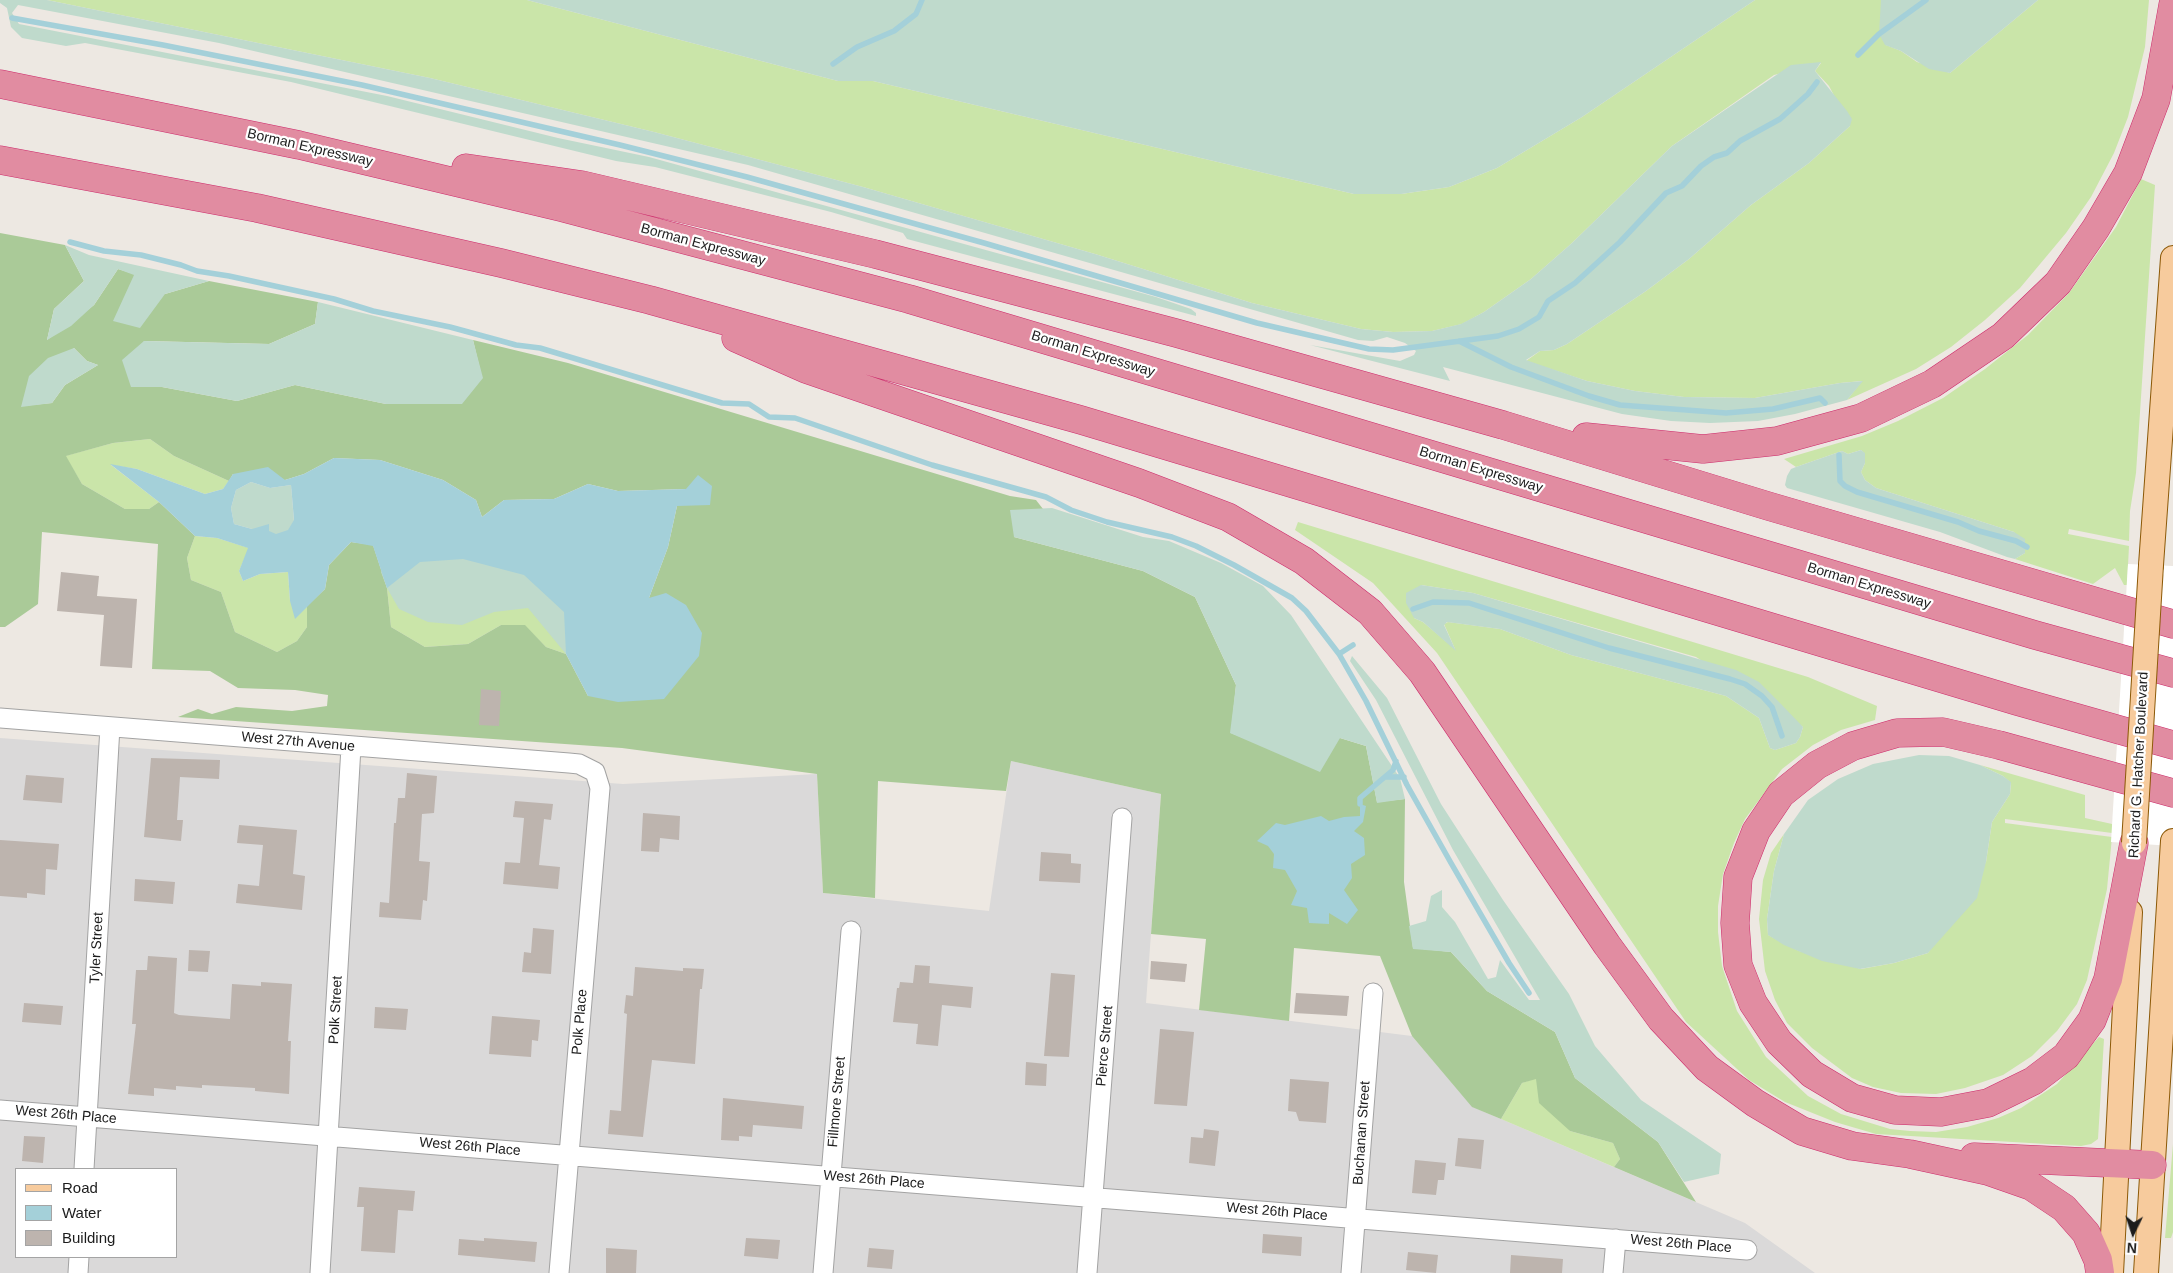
<!DOCTYPE html>
<style>
body{margin:0}
#map{position:relative;width:2173px;height:1273px;overflow:hidden;background:#ede8e2;font-family:Arial,sans-serif}
canvas{display:block}
.legend{position:absolute;left:15px;top:1168px;width:162px;height:90px;box-sizing:border-box;background:#fff;border:1px solid #a4a4a4;margin:0;padding:6px 9px;list-style:none;font-size:15px;color:#1c1c1c}
.legend li{display:flex;align-items:center;gap:10px;height:25px}
.legend b{width:25px;border:1px solid #a4a4a4}
.north{position:absolute;left:2108px;top:1208px;width:50px;height:50px;-webkit-text-stroke:4px #fff;paint-order:stroke;rotate:184deg;font-size:14px;font-weight:700;line-height:20px;text-align:center;color:#1c1c1c}
.north::after{content:'';display:block;margin:auto;width:18px;height:22px;background:#1c1c1c;clip-path:polygon(50% 0,100% 100%,50% 72%,0 100%)}
</style>
<div id="map">
<canvas width="2173" height="1273"></canvas>
<ul class="legend">
<li><b style="height:6px;background:#f7cb9d"></b>Road</li>
<li><b style="height:14px;background:#a4d0d9"></b>Water</li>
<li><b style="height:14px;background:#bdb4ae"></b>Building</li>
</ul>
<div class="north">N</div>
</div>
<script>
const context = document.querySelector('canvas').getContext('2d');
context.lineJoin = 'round';
function fill(path, color) { context.fillStyle = color; context.fill(path, 'evenodd'); }
const poly = rows => new Path2D(rows.map(r => 'M' + r).join(''));
function strokePath(path, color, width, dash) { context.strokeStyle = color; context.lineWidth = width; context.lineCap = dash ? 'butt' : 'round'; context.setLineDash(dash || []); context.stroke(path); }
function label(font, color, halo, rows, align = 'center') {
  context.font = font + ' Arial,sans-serif'; context.lineWidth = 4.5; context.setLineDash([]); context.textBaseline = 'middle'; context.strokeStyle = halo; context.fillStyle = color; for (const [text, x, y, turn = 0] of rows) {
    context.save(); context.translate(x, y); context.rotate((+turn || 0) * Math.PI / 180); context.textAlign = isNaN(turn) ? turn : align; if (halo) context.strokeText(text, 0, 0); context.fillText(text, 0, 0); context.restore();
  }
}
fill(poly([
 [0,738,623,784,817,774,823,893,989,911,1011,761,1161,794,1146,1003,1412,1036,1473,1107,1745,1223,1815,1273,0,1273],
 [16,1169,176,1169,176,1257,16,1257]
]), '#dad9d9');
fill(poly([
 [47,0,527,0,838,81,873,81,1354,194,1401,194,1449,187,1497,168,1582,117,1755,0,1881,0,1886,45,1901,51,1917,62,1950,73,2038,0,2149,0,2145,47,2128,117,2114,153,2091,197,2066,233,2020,288,1985,320,1951,347,1916,369,1847,400,1862,381,1840,383,1755,398,1684,397,1635,391,1587,381,1526,361,1540,351,1554,350,1567,344,1646,291,1689,259,1751,205,1809,163,1850,126,1829,86,1815,71,1821,63,1774,75,1672,146,1572,243,1531,279,1484,312,1462,324,1432,331,1393,332,1361,329,1252,303,1095,254,863,187,654,132,430,78],
 [2141,179,2155,185,2136,473,2130,511,2129,541,2069,529,2068,534,2129,546,2127,585,2124,585,2115,568,2093,584,2015,559,2025,553,2014,532,1876,488,1865,480,1861,472,1865,463,1865,454,1861,450,1848,454,1842,451,1796,467,1784,459,1862,436,1898,421,1943,398,1985,369,2028,335,2069,293,2116,227],
 [150,439,174,456,229,481,223,489,205,494,137,469,111,465,159,502,149,509,125,509,82,484,65,456,113,443],
 [1298,522,1808,677,1877,706,1875,720,1841,730,1813,745,1782,769,1745,819,1734,843,1723,874,1718,906,1718,932,1722,966,1737,1011,1766,1057,1808,1096,1841,1114,1890,1129,1910,1131,1936,1132,1967,1127,1998,1118,2021,1108,2057,1084,2099,1037,2104,1039,2098,1139,2091,1144,2081,1146,1876,1134,1835,1122,1785,1102,1749,1080,1686,1022,1437,653,1373,583,1295,530],
 [1421,585,1473,593,1696,657,1803,727,1800,737,1796,743,1775,750,1770,748,1759,718,1726,696,1571,655,1500,629,1448,622,1444,624,1455,649,1423,622,1414,618],
 [195,536,217,538,249,548,239,571,243,581,260,574,288,572,290,601,304,608,307,606,307,627,297,641,277,652,235,632,221,592,191,580,187,558],
 [420,562,564,612,566,654,546,647,524,625,501,625,468,644,425,647,391,627,387,588],
 [1980,765,2085,795,2085,818,2112,824,2112,833,2005,819,2005,823,2112,837,2107,889,2087,980,2077,1004,2057,1031,2032,1056,2003,1075,1965,1088,1936,1094,1901,1093,1873,1087,1852,1078,1812,1048,1787,1023,1775,1000,1765,971,1759,919,1763,880,1771,853,1784,834,1774,871,1767,919,1768,935,1799,951,1861,969,1894,963,1928,953,1986,862,1992,822,2010,794,2011,783,2003,776],
 [1536,1078,1570,1131,1613,1143,1620,1159,1614,1167,1501,1119,1522,1083],
 [2173,1144,2173,1232,2171,1238,2165,1238]
]), '#cae5a9');
fill(poly([
 [0,233,65,245,84,281,54,309,47,340,94,305,118,269,134,274,165,294,209,281,318,302,315,324,269,344,144,341,131,387,162,387,237,401,295,385,386,404,482,378,473,340,568,363,1010,496,1036,500,1043,509,1031,510,1014,537,1143,571,1195,597,1236,685,1231,733,1273,750,1340,738,1366,746,1377,802,1405,799,1404,882,1413,948,1451,952,1487,991,1555,1032,1575,1078,1658,1142,1696,1202,1614,1167,1620,1159,1613,1143,1570,1131,1539,1103,1536,1079,1522,1083,1501,1119,1472,1107,1412,1036,1380,956,1294,948,1289,1021,1199,1010,1206,939,1151,934,1161,794,1011,761,1006,791,878,781,875,898,823,893,817,774,622,748,178,717,198,709,212,714,236,707,292,711,327,706,328,695,295,690,238,688,210,671,152,669,158,544,42,532,38,604,5,627,0,627],
 [74,348,87,361,98,365,65,385,52,403,22,406],
 [150,439,174,456,229,481,233,474,285,480,304,474,334,458,380,460,443,480,476,500,482,517,504,500,554,499,588,484,618,491,686,489,677,506,668,547,649,598,588,696,566,654,546,647,525,625,501,625,468,644,425,647,391,627,387,588,373,545,351,542,329,565,325,589,307,606,307,627,297,641,277,652,235,632,221,592,191,580,187,558,195,536,159,502,149,509,125,509,82,484,66,456,113,443]
]), '#aaca98');
fill(poly([
 [0,0,47,0,430,78,654,132,863,187,1095,254,1252,303,1361,329,1393,332,1432,331,1461,324,1484,312,1531,279,1572,243,1672,146,1791,65,1821,62,1815,71,1847,111,1852,119,1850,126,1809,163,1751,205,1689,259,1646,291,1567,344,1554,350,1540,351,1526,360,1587,381,1635,391,1684,397,1755,398,1840,383,1863,381,1847,400,1795,414,1758,421,1710,423,1671,421,1622,414,1443,367,1450,381,1310,345,1400,361,1414,355,1416,351,1405,343,1387,337,1373,341,1358,340,748,165,219,43,18,5,12,13,19,24,387,96,558,138,649,157,1156,297,1191,309,1196,313,1196,316,907,239,903,233,831,212,655,167,616,161,291,82,85,43,66,46,22,38,11,27,7,8,0,3],
 [527,0,1755,0,1582,117,1497,168,1449,187,1401,194,1354,194,873,81,838,81],
 [1881,0,2038,0,1950,73,1929,69,1901,51,1885,45,1879,34],
 [65,245,89,255,209,281,165,294,140,328,113,321,134,275,118,269,94,305,71,326,47,340,54,309,84,281],
 [318,302,473,340,483,378,462,404,386,404,295,385,237,401,162,387,131,387,122,360,144,341,269,344,315,324],
 [74,348,87,361,98,365,65,385,52,403,21,407,29,376,48,358],
 [1861,450,1865,453,1865,463,1861,472,1865,480,1876,488,2014,532,2025,539,2025,553,2015,559,2007,557,1940,532,1787,488,1785,485,1787,476,1791,469,1796,467,1842,451,1848,454],
 [251,482,270,488,291,485,294,521,290,554,252,529,234,524,231,508,236,490],
 [1052,508,1143,537,1169,541,1221,563,1263,586,1291,615,1400,778,1405,799,1377,803,1366,746,1340,738,1320,772,1230,733,1236,685,1195,597,1143,571,1014,537,1010,510],
 [564,548,580,645,566,654,528,608,494,612,462,625,428,622,399,609,387,588,381,572,401,558],
 [1421,585,1473,593,1736,670,1759,682,1781,704,1803,727,1800,737,1796,743,1775,750,1770,748,1759,718,1726,696,1571,655,1500,629,1447,622,1444,625,1456,651,1423,622,1414,618,1406,603,1406,593],
 [1352,656,1387,698,1441,804,1503,900,1569,994,1595,1046,1641,1100,1721,1154,1719,1174,1684,1182,1658,1142,1575,1078,1555,1032,1487,991,1451,952,1413,949,1409,926,1426,921,1431,896,1442,890,1442,907,1455,922,1488,979,1496,977,1500,960,1529,1000,1540,1000,1453,850,1376,700,1350,661],
 [1919,755,1949,756,1980,765,2003,776,2011,782,2010,794,1992,822,1986,862,1977,898,1928,953,1894,963,1860,969,1822,961,1784,945,1768,935,1767,919,1774,871,1784,834,1808,800,1838,779,1873,764]
]), '#bfdacc');
fill(poly([
 [334,458,380,460,443,480,476,500,482,517,504,500,554,499,588,484,618,491,686,489,698,475,712,486,710,505,677,506,668,547,649,598,666,593,686,605,702,633,699,656,664,699,618,702,588,696,566,654,564,612,524,575,463,559,420,562,387,588,373,546,351,542,329,565,325,589,295,619,290,601,288,572,260,574,243,581,239,571,248,548,217,538,195,536,159,502,110,464,137,469,205,494,223,489,233,474,268,467,285,480,304,474],
 [251,482,270,488,291,485,294,520,288,530,276,534,269,531,269,524,252,529,234,524,231,508,236,490],
 [1360,804,1366,806,1363,822,1354,831,1364,838,1365,855,1351,864,1352,878,1344,890,1358,910,1347,924,1329,913,1329,924,1309,923,1307,908,1291,905,1297,891,1285,870,1273,868,1274,854,1268,846,1257,841,1276,823,1285,825,1321,816,1329,821,1344,817,1360,816]
]), '#a4d0d9');
fill(poly([
 [2128,564,2173,566,2173,846,2111,842]
]), '#fff');
strokePath(poly([
 [12,18,163,45,362,85,620,145,747,177,984,243,1257,323,1369,349,1393,350,1498,336,1519,329,1539,317,1548,301,1575,283,1620,242,1666,193,1682,186,1701,166,1714,157,1727,153,1740,141,1780,119,1808,94,1817,82],
 [1858,55,1879,34,1926,0],
 [833,64,857,47,894,31,916,14,922,0],
 [70,242,104,251,141,255,181,265,197,271,229,276,334,299,373,311,450,327,516,345,540,348,722,403,749,404,769,417,795,418,932,465,1046,497,1071,510,1107,522,1172,537,1196,546,1234,565,1292,598,1306,611,1339,654,1366,701,1407,785,1451,863,1509,963,1529,993],
 [1459,341,1511,367,1589,396,1620,405,1726,413,1773,409,1820,398,1825,403],
 [1839,455,1840,481,1845,486,1857,492,1958,522,1979,531,2016,541,2027,547],
 [1413,609,1433,602,1469,603,1609,648,1730,679,1745,684,1762,696,1772,707,1782,736],
 [1339,654,1353,645],
 [1386,777,1404,777],
 [1360,804,1360,798,1393,770,1396,761]
]), '#a4d0d9', 5.5);
fill(poly([
 [61,572,99,576,97,596,137,599,132,668,100,666,104,615,57,611],
 [481,689,501,691,499,726,479,725],
 [151,758,220,760,219,779,180,777,177,820,183,820,181,841,144,837],
 [407,773,437,776,434,813,422,814,419,861,430,862,427,901,423,900,421,920,379,917,380,902,389,903,394,823,396,823,398,798,405,798],
 [26,775,64,778,62,803,23,800],
 [515,801,553,804,551,820,544,819,539,865,560,867,558,889,503,884,505,862,520,863,524,818,513,817],
 [643,813,680,816,679,840,660,838,659,852,641,851],
 [239,825,297,830,293,874,305,876,302,910,236,903,238,884,259,886,263,845,237,843],
 [0,840,59,844,57,870,46,869,45,895,27,893,27,898,0,896],
 [1041,852,1071,854,1071,863,1081,864,1080,883,1039,881],
 [135,879,175,882,173,904,134,901],
 [533,928,554,930,551,974,522,972,524,952,531,953],
 [189,950,210,951,208,972,188,971],
 [148,956,177,958,174,1013,179,1015,230,1019,232,984,261,986,261,982,292,984,288,1041,291,1041,289,1094,255,1091,255,1088,202,1085,202,1088,176,1086,176,1090,154,1088,154,1096,128,1094,136,1024,132,1024,136,970,147,970],
 [1151,961,1187,964,1185,982,1150,979],
 [915,965,930,966,929,983,973,987,971,1008,942,1005,938,1046,916,1044,918,1024,893,1022,897,988,899,988,900,982,913,983],
 [635,967,683,971,683,968,704,969,702,989,700,989,695,1064,652,1060,643,1137,608,1134,610,1110,621,1111,627,1014,624,1013,626,995,633,996],
 [1051,973,1075,975,1069,1057,1044,1056],
 [1296,993,1349,996,1347,1016,1294,1013],
 [24,1003,63,1006,61,1025,22,1022],
 [375,1007,408,1009,406,1030,374,1028],
 [492,1016,540,1020,538,1041,532,1040,531,1057,489,1054],
 [1160,1029,1194,1032,1187,1106,1154,1104],
 [1026,1062,1047,1064,1046,1086,1025,1085],
 [1290,1079,1329,1082,1326,1123,1299,1121,1296,1112,1288,1111],
 [723,1098,804,1106,802,1129,753,1125,752,1137,739,1136,739,1141,721,1140],
 [1204,1129,1219,1131,1215,1166,1189,1163,1191,1137,1203,1138],
 [24,1136,45,1137,43,1163,22,1161],
 [1458,1138,1484,1140,1481,1169,1455,1166],
 [1415,1160,1446,1163,1444,1180,1438,1180,1436,1195,1412,1193],
 [359,1187,415,1191,413,1211,398,1210,395,1253,361,1251,364,1207,357,1207],
 [1263,1234,1302,1237,1301,1256,1262,1253],
 [484,1238,537,1242,535,1262,458,1255,459,1239,484,1241],
 [746,1238,780,1240,778,1259,744,1256],
 [606,1248,637,1250,636,1273,606,1273],
 [869,1248,894,1250,892,1269,867,1267],
 [1408,1252,1438,1255,1436,1273,1406,1270],
 [1511,1255,1563,1259,1562,1273,1510,1273]
]), '#bdb4ae');
const minor = poly([
 [0,718,569,763,579,764,595,772,600,788,559,1273],
 [0,1110,1747,1250],
 [84,1169,110,727],
 [78,1273,79,1257],
 [320,1273,351,747],
 [823,1273,851,931],
 [1087,1273,1122,818],
 [1351,1273,1373,993],
 [1613,1273,1616,1239]
]);
const major = poly([
 [2151,565,2173,258],
 [2111,1273,2130,912],
 [2146,1273,2173,841]
]);
const highway = poly([
 [0,84,299,145,564,208,909,299,2035,635,2173,673],
 [0,160,257,208,501,263,650,300,1081,420,2017,701,2173,745],
 [466,168,582,185,875,254,1176,333,1503,425,1768,506,2173,624],
 [736,338,806,369,1139,483,1228,517,1304,561,1370,612,1422,672,1607,945,1661,1019,1707,1068,1755,1103,1802,1131,1852,1146,1910,1154,1988,1171,2031,1186,2064,1208,2086,1233,2098,1260,2100,1273],
 [1586,437,1703,449,1777,441,1861,418,1932,384,2003,336,2058,283,2096,228,2128,173,2156,99,2173,5],
 [2134,843,2108,979,2092,1020,2066,1056,2033,1081,1988,1103,1941,1112,1895,1110,1852,1098,1812,1074,1779,1042,1753,1003,1738,965,1735,923,1738,877,1756,831,1781,794,1817,765,1853,746,1897,733,1943,732,1999,745,2173,793],
 [1974,1157,2152,1165]
]);
strokePath(minor, '#a3a3a3', 21);
strokePath(major, '#8c5907', 26);
strokePath(highway, '#cd2c6c', 29);
strokePath(minor, '#fff', 19);
strokePath(major, '#f7cb9d', 24);
strokePath(highway, '#e18ca1', 28);
const majorBridge = poly([
 [2134,843,2151,565]
]);
strokePath(majorBridge, '#8c5907', 26, []);
strokePath(majorBridge, '#f7cb9d', 24);
label('14px', '#1c1c1c', '#fff', [
 ["Borman Expressway",310,148,13],
 ["Borman Expressway",703,245,15],
 ["Borman Expressway",1093,354,17],
 ["Borman Expressway",1481,470,17],
 ["Borman Expressway",1869,586,17],
 ["West 27th Avenue",298,742,5],
 ["Richard G. Hatcher Boulevard",2139,765,-87],
 ["Tyler Street",97,948,-87],
 ["Polk Street",336,1010,-87],
 ["Polk Place",580,1022,-85],
 ["Pierce Street",1105,1046,-85],
 ["Fillmore Street",837,1102,-85],
 ["West 26th Place",66,1115,5],
 ["Buchanan Street",1362,1133,-86],
 ["West 26th Place",470,1147,5],
 ["West 26th Place",874,1180,5],
 ["West 26th Place",1277,1212,5],
 ["West 26th Place",1681,1244,5]
]);
</script>
